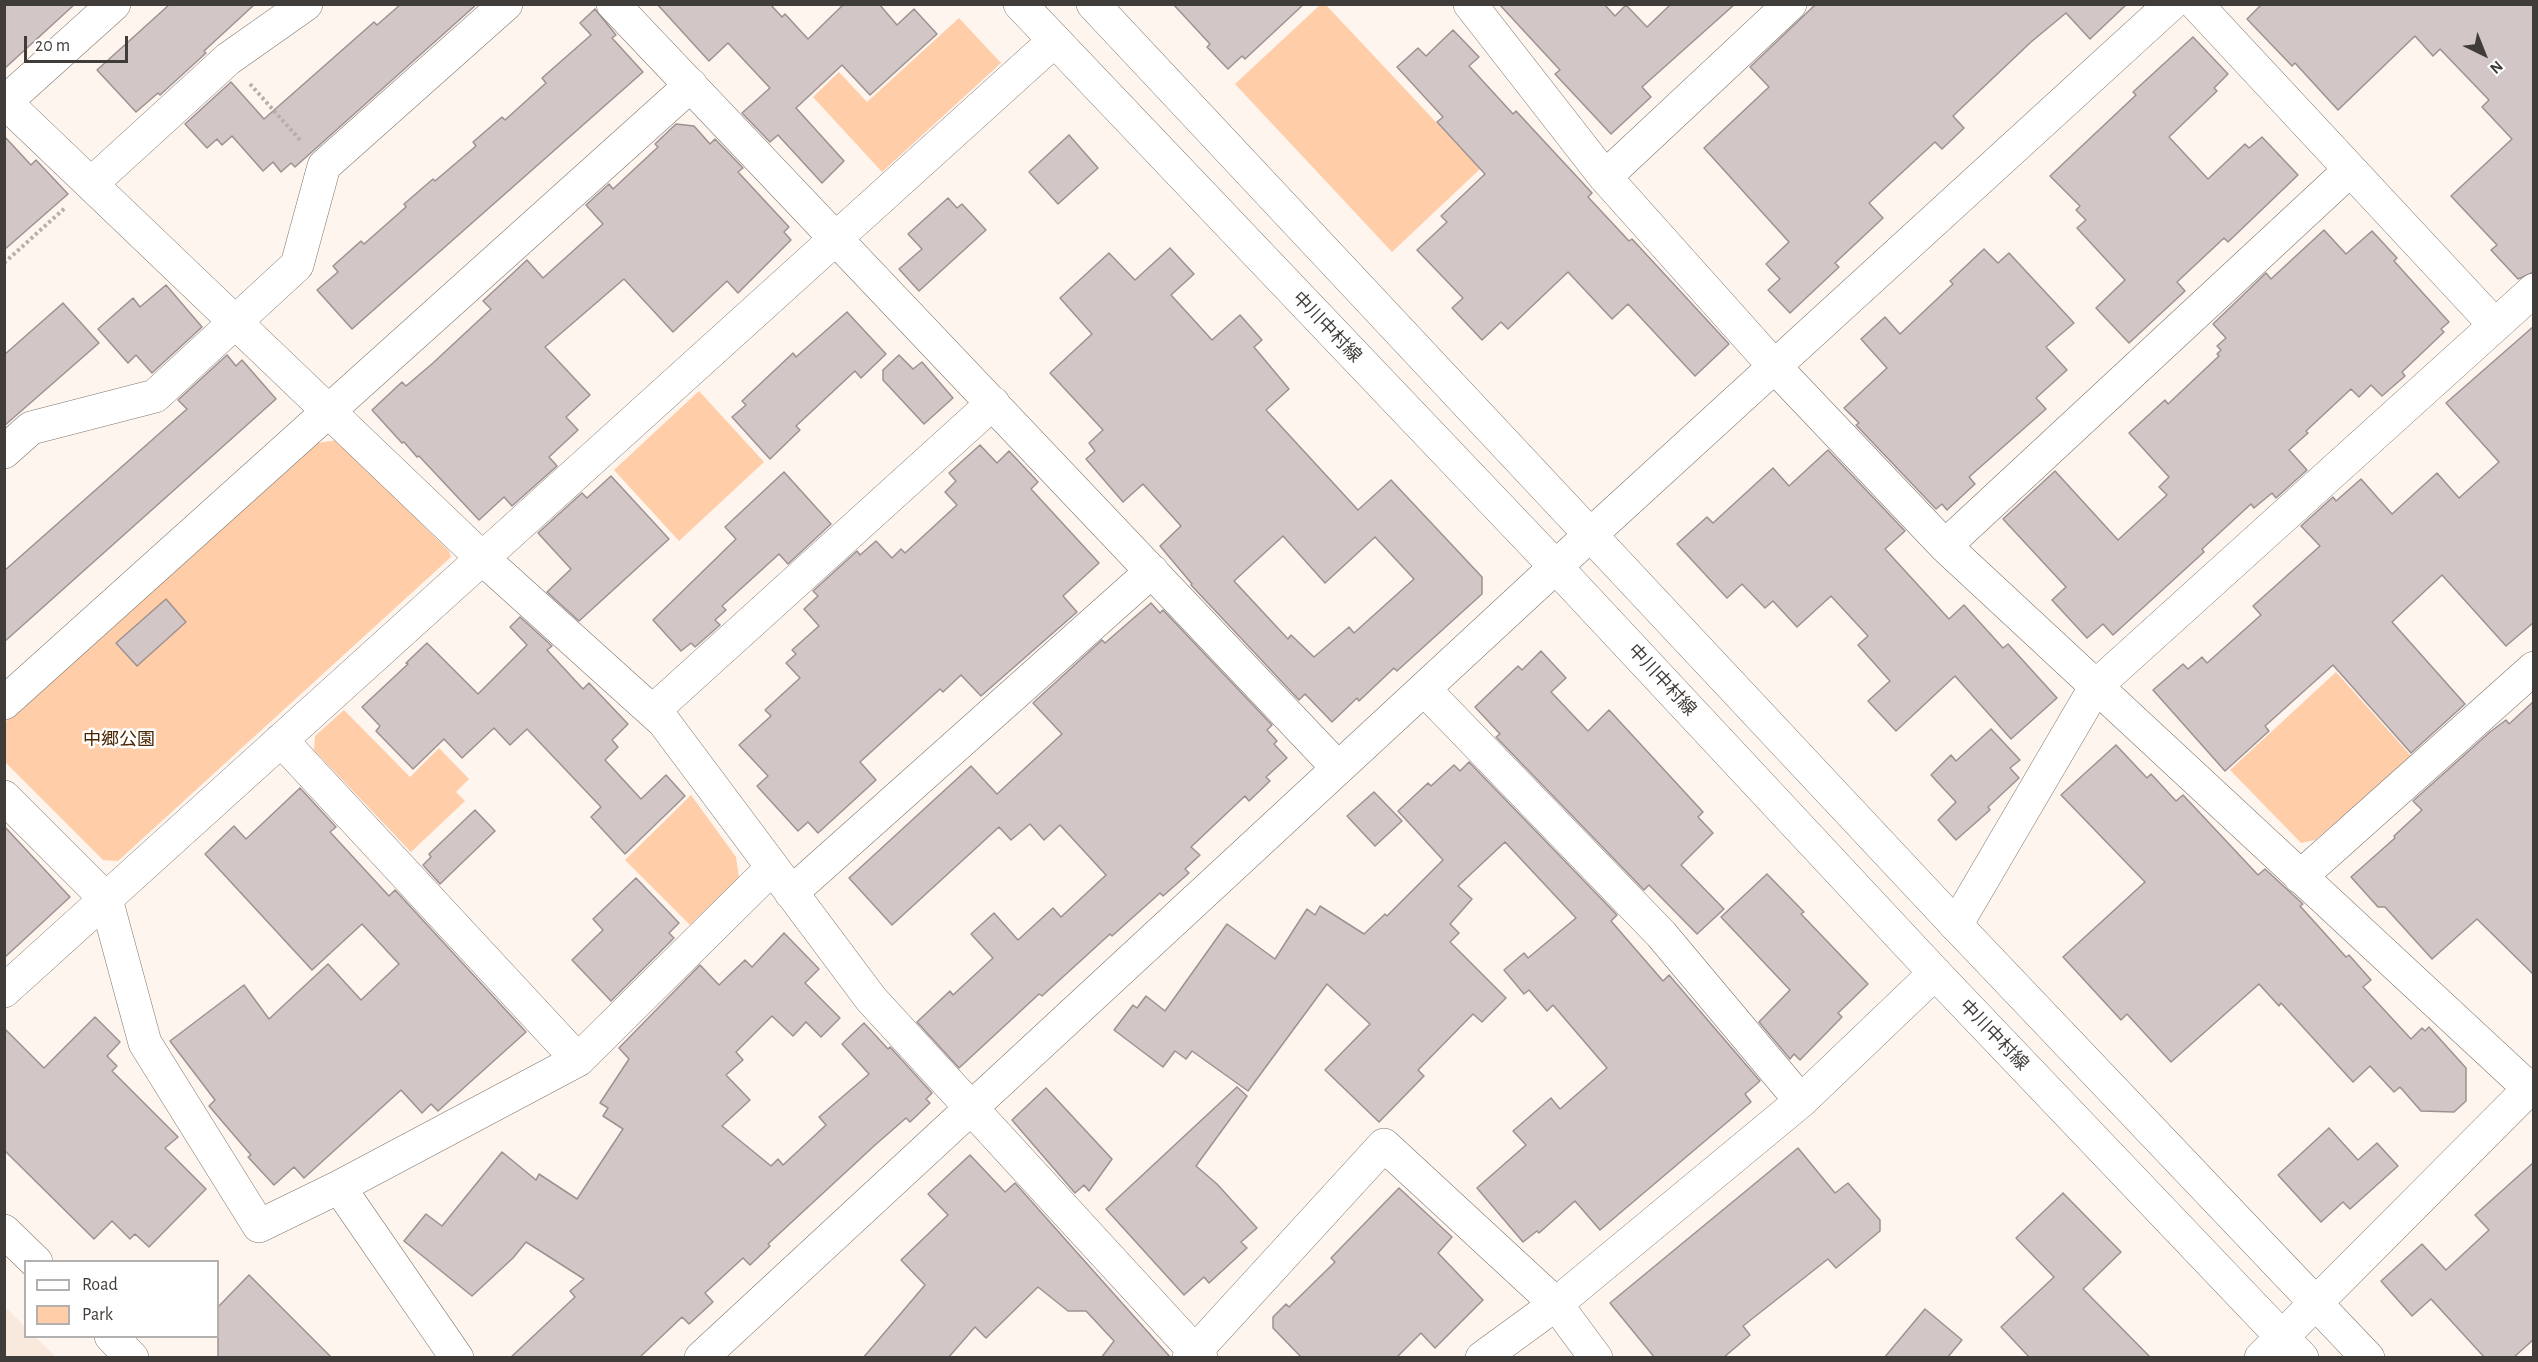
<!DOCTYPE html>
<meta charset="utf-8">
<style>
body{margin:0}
#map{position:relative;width:2538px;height:1362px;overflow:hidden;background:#fef5ef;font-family:"Alegreya Sans",sans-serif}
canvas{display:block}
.frame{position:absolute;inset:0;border:6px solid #403c39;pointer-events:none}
.legend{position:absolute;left:24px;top:1260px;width:195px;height:78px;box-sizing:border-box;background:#fff;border:2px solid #b3b1b0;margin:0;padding:8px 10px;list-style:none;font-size:18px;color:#403c39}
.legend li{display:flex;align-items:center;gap:12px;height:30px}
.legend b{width:30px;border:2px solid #b3b1b0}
.north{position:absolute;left:2454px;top:24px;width:60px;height:60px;-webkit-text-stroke:4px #fff;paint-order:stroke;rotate:137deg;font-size:16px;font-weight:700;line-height:24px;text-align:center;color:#403c39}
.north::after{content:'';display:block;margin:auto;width:21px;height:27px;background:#403c39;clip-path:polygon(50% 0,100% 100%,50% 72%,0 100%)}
.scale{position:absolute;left:24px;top:36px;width:104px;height:27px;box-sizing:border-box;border:3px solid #403c39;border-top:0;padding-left:8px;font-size:18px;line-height:21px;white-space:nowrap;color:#403c39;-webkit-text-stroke:4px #fff;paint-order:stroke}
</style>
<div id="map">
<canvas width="2538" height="1362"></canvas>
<div class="frame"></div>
<ul class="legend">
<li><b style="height:8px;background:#fff"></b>Road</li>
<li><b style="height:16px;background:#ffcda8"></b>Park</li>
</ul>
<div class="north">N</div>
<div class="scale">20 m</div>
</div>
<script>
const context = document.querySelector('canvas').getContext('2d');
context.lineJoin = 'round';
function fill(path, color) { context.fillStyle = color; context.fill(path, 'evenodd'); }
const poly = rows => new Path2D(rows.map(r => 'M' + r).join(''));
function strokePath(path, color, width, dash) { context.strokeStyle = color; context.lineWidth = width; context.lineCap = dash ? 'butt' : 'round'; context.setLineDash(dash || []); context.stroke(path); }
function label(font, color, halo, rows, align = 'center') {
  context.font = font + ' "Alegreya Sans","Noto Sans JP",sans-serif'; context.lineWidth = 5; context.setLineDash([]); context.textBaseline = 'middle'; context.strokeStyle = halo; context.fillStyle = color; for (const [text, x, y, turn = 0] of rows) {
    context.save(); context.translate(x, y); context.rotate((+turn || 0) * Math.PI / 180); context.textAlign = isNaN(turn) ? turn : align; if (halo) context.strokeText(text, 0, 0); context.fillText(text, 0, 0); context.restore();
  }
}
fill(poly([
 [4,1306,25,1327,26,1336,35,1337,56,1357,5,1357]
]), '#f9e8dc');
fill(poly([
 [1321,4,1326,5,1480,169,1392,252,1235,84],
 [959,18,1001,63,882,172,813,97,839,72,867,102],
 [699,391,764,462,679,541,614,470],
 [337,440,449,551,451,557,118,861,103,860,5,762,4,723,318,443],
 [2336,672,2412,757,2315,840,2301,843,2230,770],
 [344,710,410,777,439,748,469,779,456,792,465,801,411,852,314,750,315,736],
 [691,795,736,857,739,877,690,925,625,860]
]), '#ffcda8');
const building = poly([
 [4,4,75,4,4,69,4,4],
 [170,4,255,4,204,51,206,53,160,95,158,93,136,112,97,70,170,4],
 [401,4,477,4,295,167,291,163,281,172,273,162,263,171,232,136,222,145,217,139,207,148,185,124,231,82,264,119,374,22,377,25,401,4],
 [657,4,770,4,782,17,785,14,808,39,844,4,879,4,897,25,914,9,937,34,870,95,842,65,796,108,844,161,822,183,778,135,770,142,742,113,770,88,728,43,709,61,657,4],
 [1173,4,1304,4,1245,59,1242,56,1228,69,1207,47,1210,44,1173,4],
 [1499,4,1604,4,1615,16,1626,5,1647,27,1671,4,1735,4,1642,87,1651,97,1611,134,1555,74,1560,70,1499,4],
 [1816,4,2127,4,2090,39,2066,13,2031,42,1953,116,1964,128,1942,149,1935,142,1869,203,1883,218,1835,263,1839,267,1790,313,1768,290,1780,279,1766,264,1789,242,1704,148,1769,87,1750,67,1816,4],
 [2262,4,2534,4,2534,272,2518,279,2491,250,2497,245,2451,196,2512,139,2482,107,2489,100,2440,49,2433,56,2415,36,2338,110,2295,63,2292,66,2247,19,2262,4],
 [595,9,616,35,612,38,643,72,352,329,317,290,338,272,333,266,361,241,364,244,406,207,404,204,433,179,435,181,476,146,473,142,502,117,505,120,546,83,542,78,591,35,580,23,595,9],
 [1453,30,1479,57,1469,66,1513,114,1516,111,1592,193,1588,197,1629,241,1632,239,1729,344,1695,376,1628,304,1612,319,1568,272,1508,329,1501,322,1482,340,1452,308,1463,298,1417,250,1447,222,1441,216,1485,174,1437,122,1443,117,1397,67,1418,48,1426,56,1453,30],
 [2193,37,2228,74,2214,88,2217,91,2169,137,2208,179,2245,144,2249,148,2262,137,2298,175,2228,242,2224,238,2177,282,2185,291,2129,343,2096,308,2125,280,2077,228,2086,220,2076,210,2080,206,2050,176,2136,95,2133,92,2193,37],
 [676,124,694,126,710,144,715,139,743,168,738,172,789,227,784,232,791,240,738,293,727,281,673,332,624,279,545,347,590,395,566,417,578,430,549,457,557,466,512,506,504,497,479,520,419,456,417,457,404,442,402,443,372,410,402,382,406,386,433,363,491,309,483,301,527,260,543,278,603,224,586,205,609,184,613,189,658,147,655,144,676,124],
 [1069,135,1098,168,1058,204,1029,172,1069,135],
 [4,136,31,165,36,160,68,194,4,250,4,136],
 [948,198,957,208,962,204,986,230,919,291,899,269,922,249,908,234,948,198],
 [2324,230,2346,254,2372,231,2397,258,2394,261,2449,322,2441,329,2444,332,2402,372,2405,376,2382,396,2371,385,2359,397,2351,389,2306,431,2308,433,2289,450,2307,470,2276,498,2272,493,2254,508,2251,504,2202,549,2204,552,2113,635,2103,624,2087,638,2052,600,2066,587,2003,519,2055,471,2118,540,2167,495,2159,487,2169,477,2129,433,2165,400,2168,404,2219,356,2217,354,2221,350,2217,346,2226,338,2213,324,2266,273,2271,279,2324,230],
 [1170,248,1194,274,1171,295,1212,340,1240,315,1262,340,1254,347,1289,389,1266,410,1358,510,1391,480,1482,577,1482,594,1397,671,1394,668,1359,701,1357,698,1332,722,1305,694,1299,700,1191,585,1192,584,1160,546,1181,526,1143,484,1123,502,1086,459,1095,451,1089,443,1103,430,1050,373,1092,334,1060,298,1109,253,1135,280,1170,248],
 [1283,536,1325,583,1375,537,1414,579,1354,633,1349,627,1314,657,1291,635,1288,639,1234,581,1283,536],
 [1984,249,1998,263,2009,253,2074,323,2046,347,2067,370,2036,398,2046,409,1969,477,1975,484,1947,510,1942,504,1936,509,1856,425,1859,423,1844,408,1887,368,1861,339,1885,317,1900,334,1953,284,1950,281,1984,249],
 [166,285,202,327,152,373,136,355,128,363,98,329,133,298,140,307,166,285],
 [63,303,99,343,4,426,4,355,63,303],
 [847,312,886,354,861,378,855,371,796,426,800,430,770,459,732,417,746,405,742,401,793,353,796,357,847,312],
 [2534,326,2534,622,2506,646,2442,575,2392,622,2465,704,2411,753,2333,665,2265,726,2269,731,2225,771,2153,690,2183,664,2188,669,2202,657,2207,663,2261,615,2253,606,2320,546,2301,526,2333,497,2336,501,2361,479,2392,514,2437,473,2459,498,2499,462,2446,403,2534,326],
 [227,355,236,366,242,360,276,399,4,642,4,571,187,409,178,400,227,355],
 [899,355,913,369,922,362,953,398,924,424,883,380,883,370,899,355],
 [980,445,997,463,1009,451,1038,482,1031,489,1099,563,1063,596,1077,612,981,696,961,675,943,692,940,689,860,762,876,780,818,833,808,822,798,831,757,786,768,776,739,745,771,716,765,710,800,678,786,663,796,654,792,650,819,626,804,609,818,596,813,591,857,551,860,555,876,541,892,558,901,549,905,553,957,505,945,492,956,481,949,473,980,445],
 [1828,450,1905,531,1885,549,1949,619,1964,605,2003,648,2008,644,2057,698,2011,739,1955,676,1896,731,1868,701,1890,681,1858,645,1868,636,1831,596,1797,627,1773,601,1765,608,1742,584,1727,598,1677,544,1707,517,1713,523,1773,468,1789,486,1828,450],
 [784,472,831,524,788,564,779,554,722,606,726,610,715,620,720,625,695,647,691,643,681,651,653,620,736,539,725,527,784,472],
 [611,476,669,539,579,621,547,592,571,569,538,533,582,493,587,498,611,476],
 [166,599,186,622,137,666,116,643,166,599],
 [1151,603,1160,613,1163,610,1272,725,1267,730,1277,741,1274,744,1287,758,1266,777,1270,781,1249,801,1245,796,1191,847,1200,855,1185,869,1189,873,1163,896,1160,893,1112,936,1110,934,1042,996,1039,994,959,1068,917,1022,950,991,953,995,993,958,971,934,994,913,1018,940,1053,908,1061,917,1106,875,1060,825,1044,840,1030,824,1011,840,999,827,892,925,849,878,971,766,997,794,1062,734,1033,703,1102,640,1105,643,1151,603],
 [520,617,552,646,547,650,583,689,589,683,628,724,612,740,618,747,605,760,641,799,666,775,685,796,625,854,591,817,601,807,527,729,510,745,494,728,462,758,444,739,413,769,376,731,380,726,362,707,408,664,406,663,427,643,478,694,527,645,510,627,520,617],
 [1541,651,1566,678,1551,692,1588,731,1609,710,1703,812,1698,817,1713,833,1681,865,1724,909,1697,934,1649,885,1644,890,1496,737,1500,734,1475,707,1518,666,1522,670,1541,651],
 [2534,701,2534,975,2477,919,2432,959,2385,907,2378,907,2351,877,2395,838,2394,836,2422,810,2413,801,2490,732,2506,720,2509,724,2534,701],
 [1991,729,2020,760,2010,768,2019,778,1988,807,1990,810,1956,840,1938,820,1956,802,1931,775,1951,755,1956,761,1991,729],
 [2116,745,2147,778,2151,774,2176,801,2183,795,2258,875,2265,869,2303,904,2300,906,2346,957,2349,955,2371,980,2363,987,2411,1039,2422,1028,2425,1031,2429,1027,2466,1068,2466,1101,2454,1112,2421,1111,2400,1087,2394,1092,2370,1066,2353,1082,2281,1003,2279,1006,2259,984,2171,1062,2127,1014,2121,1020,2063,957,2145,882,2061,795,2116,745],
 [1469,762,1617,915,1611,921,1663,981,1669,975,1760,1081,1745,1094,1751,1102,1600,1230,1575,1201,1539,1233,1537,1231,1523,1242,1477,1188,1526,1145,1513,1131,1551,1098,1560,1109,1607,1068,1553,1005,1547,1011,1529,990,1524,994,1504,970,1524,953,1528,958,1576,918,1505,842,1458,886,1472,899,1450,924,1459,933,1450,942,1506,998,1482,1022,1473,1014,1418,1070,1424,1076,1379,1122,1325,1070,1370,1024,1327,984,1248,1091,1192,1051,1186,1059,1175,1051,1163,1067,1114,1030,1133,1005,1137,1008,1146,996,1165,1011,1227,924,1275,959,1307,909,1315,915,1320,906,1364,934,1385,914,1387,916,1443,860,1398,811,1428,783,1431,786,1454,765,1460,771,1469,762],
 [300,788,336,827,330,832,389,896,395,890,526,1032,438,1111,431,1104,422,1113,401,1090,304,1178,294,1167,274,1185,248,1157,251,1155,209,1106,215,1100,170,1041,244,985,269,1019,328,964,361,1000,399,964,362,924,312,970,205,854,234,826,246,839,300,788],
 [1374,792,1402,821,1375,846,1347,816,1374,792],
 [475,810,495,831,440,884,423,865,431,857,429,854,475,810],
 [4,826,70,897,4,958,4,826],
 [1767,874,1804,912,1801,914,1868,984,1838,1013,1842,1017,1800,1060,1794,1054,1790,1059,1759,1022,1790,990,1721,917,1767,874],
 [636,878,679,923,669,933,674,938,611,1001,572,960,603,930,593,919,636,878],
 [784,933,819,969,805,983,840,1018,821,1037,806,1022,793,1036,772,1016,736,1052,743,1060,726,1075,750,1100,722,1126,771,1166,778,1159,783,1165,826,1125,819,1117,869,1074,842,1044,864,1023,888,1049,890,1047,932,1093,926,1099,930,1103,910,1122,906,1118,874,1146,768,1244,770,1246,750,1265,743,1258,705,1293,713,1302,689,1324,682,1317,639,1358,510,1358,575,1297,570,1291,584,1279,526,1242,513,1258,472,1296,404,1241,426,1214,442,1226,502,1152,536,1180,539,1174,577,1199,623,1129,603,1116,608,1108,600,1103,629,1059,619,1048,700,965,719,985,745,960,752,967,784,933],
 [95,1017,120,1042,107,1056,117,1066,112,1071,178,1137,165,1148,206,1189,149,1247,135,1234,130,1239,112,1221,94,1239,4,1150,4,1028,44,1068,95,1017],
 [1237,1087,1247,1096,1196,1166,1217,1184,1257,1228,1241,1242,1247,1248,1209,1283,1204,1277,1184,1295,1106,1209,1237,1087],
 [1046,1088,1112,1159,1089,1191,1084,1185,1075,1193,1012,1120,1046,1088],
 [2329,1128,2358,1160,2377,1143,2398,1166,2350,1209,2343,1202,2321,1222,2278,1175,2329,1128],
 [1798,1148,1835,1193,1848,1183,1880,1220,1880,1231,1836,1268,1828,1259,1743,1326,1750,1335,1723,1358,1655,1358,1610,1303,1798,1148],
 [970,1155,1005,1192,1015,1183,1171,1358,1101,1358,1114,1341,1086,1311,1068,1311,1038,1287,986,1338,975,1327,948,1358,863,1358,925,1285,901,1260,948,1215,928,1194,970,1155],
 [2534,1162,2534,1339,2513,1358,2485,1358,2431,1299,2412,1316,2381,1281,2422,1244,2446,1270,2489,1230,2475,1215,2534,1162],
 [1399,1188,1452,1237,1438,1253,1483,1300,1435,1348,1421,1333,1396,1358,1302,1358,1273,1328,1273,1317,1286,1304,1289,1307,1335,1262,1331,1258,1399,1188],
 [2063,1193,2121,1252,2083,1289,2151,1358,2030,1358,2001,1327,2054,1277,2016,1238,2063,1193],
 [249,1275,332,1358,218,1358,218,1307,249,1275],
 [1925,1309,1962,1340,1947,1358,1884,1358,1925,1309]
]);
fill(building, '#d3c6c6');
strokePath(building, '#9e9291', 1.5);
const minor = poly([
 [613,4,1338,768],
 [1470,4,1605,177,1775,367,1945,546,2534,1093],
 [2196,4,2494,324],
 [4,101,482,558,664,722,871,999,1201,1358],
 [4,103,114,4],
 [1605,177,1790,4],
 [91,184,228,59,306,4],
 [4,452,31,428,155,396,297,265,324,166,506,4],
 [1945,546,2350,170],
 [1424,689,1661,934,1801,1101],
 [4,703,691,85],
 [653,711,993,403],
 [281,740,578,1060],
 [4,797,106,899,145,1043,259,1226,339,1187,578,1060,772,868],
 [2300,877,2534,668],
 [791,893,1152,571],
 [1956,925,2096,686,2534,290],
 [4,991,1054,41],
 [339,1187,457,1358],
 [4,1231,36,1262],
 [111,1336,132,1358],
 [701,1358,1589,536,2171,4],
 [1189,1358,1384,1145,1556,1304,1596,1358],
 [1482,1358,1556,1304,1801,1101,1935,973],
 [2261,1358,2534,1084]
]);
const major = poly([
 [1020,4,1556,567,1935,973,2302,1358],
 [1093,4,1956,925,2368,1358]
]);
strokePath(minor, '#7f766f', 34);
strokePath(major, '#7f766f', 34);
strokePath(poly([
 [250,84,301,141],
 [4,263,66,207]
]), '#b6afaa', 4, [3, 3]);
strokePath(minor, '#fff', 33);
strokePath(major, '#fff', 33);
label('18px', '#403c39', '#fff', [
 ["中川中村線",1327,327,46],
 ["中川中村線",1662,680,47],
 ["中川中村線",1994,1035,46]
]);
label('18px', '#4d2600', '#fff', [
 ["中郷公園",119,740]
]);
</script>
